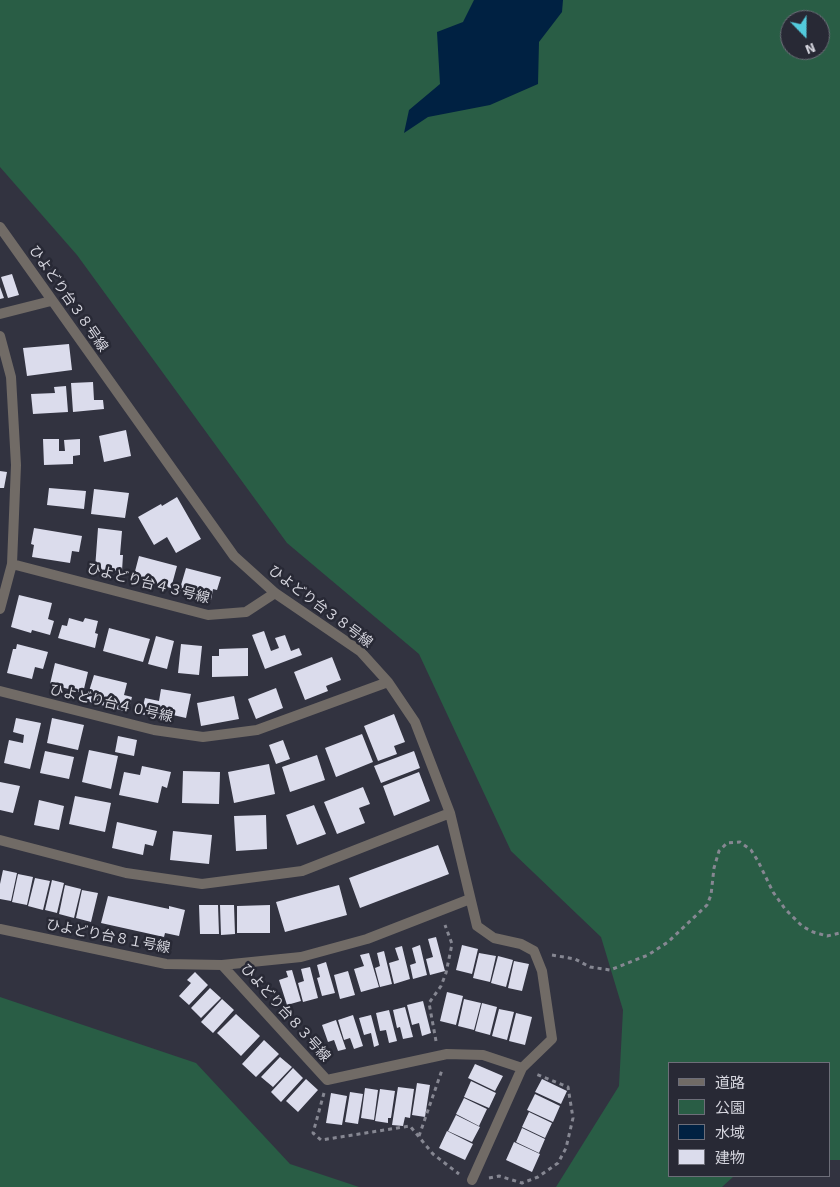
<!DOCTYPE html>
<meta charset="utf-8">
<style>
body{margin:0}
#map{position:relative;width:840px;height:1187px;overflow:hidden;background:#323340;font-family:Signika,"Noto Sans JP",sans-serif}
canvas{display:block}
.legend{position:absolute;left:668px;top:1062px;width:162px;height:115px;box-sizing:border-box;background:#282935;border:1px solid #6d6e79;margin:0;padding:6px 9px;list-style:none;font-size:15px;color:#d5d5de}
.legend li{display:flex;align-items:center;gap:10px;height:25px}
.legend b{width:25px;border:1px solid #6d6e79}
.north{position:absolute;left:780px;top:10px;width:50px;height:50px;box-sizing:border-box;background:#282935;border:1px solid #6d6e79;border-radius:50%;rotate:158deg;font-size:14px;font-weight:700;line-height:20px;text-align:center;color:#d5d5de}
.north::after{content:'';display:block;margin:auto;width:18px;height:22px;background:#53cadc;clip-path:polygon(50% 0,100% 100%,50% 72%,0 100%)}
</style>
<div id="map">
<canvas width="840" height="1187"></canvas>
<ul class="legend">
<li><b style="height:6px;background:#716b66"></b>道路</li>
<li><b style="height:14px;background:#295d45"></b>公園</li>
<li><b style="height:14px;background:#002142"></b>水域</li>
<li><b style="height:14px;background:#dbdcec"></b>建物</li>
</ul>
<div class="north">N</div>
</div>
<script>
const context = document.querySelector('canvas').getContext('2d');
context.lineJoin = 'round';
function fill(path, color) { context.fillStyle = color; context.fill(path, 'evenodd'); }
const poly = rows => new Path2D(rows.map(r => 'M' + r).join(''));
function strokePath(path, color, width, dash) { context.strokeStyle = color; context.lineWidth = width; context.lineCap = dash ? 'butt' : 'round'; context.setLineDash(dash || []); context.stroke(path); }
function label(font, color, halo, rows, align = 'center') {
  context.font = font + ' Signika,"Noto Sans JP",sans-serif'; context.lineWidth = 5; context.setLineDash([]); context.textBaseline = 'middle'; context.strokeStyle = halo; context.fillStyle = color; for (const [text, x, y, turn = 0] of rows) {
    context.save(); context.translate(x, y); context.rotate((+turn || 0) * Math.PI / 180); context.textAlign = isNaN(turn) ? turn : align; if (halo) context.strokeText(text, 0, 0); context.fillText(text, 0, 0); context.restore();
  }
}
fill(poly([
 [0,0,840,0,840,1160,829,1160,829,1063,669,1063,669,1176,734,1176,722,1187,556,1187,619,1086,623,1010,601,937,511,851,419,654,287,543,77,255,0,167],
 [790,20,820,20,820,50,790,50],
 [0,997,196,1063,290,1164,359,1187,0,1187]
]), '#295d45');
fill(poly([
 [474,0,563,0,562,12,539,42,538,84,490,105,428,117,404,133,409,110,440,84,437,32,463,22]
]), '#002142');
fill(poly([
 [12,274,19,295,8,298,1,277],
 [0,287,4,298,0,299],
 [69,344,72,370,27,376,23,348],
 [93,382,94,400,103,400,104,409,73,412,71,383],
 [66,386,68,412,33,414,31,394,55,393,54,387],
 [126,430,131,456,104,462,99,436],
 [43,439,59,439,59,451,65,451,64,440,80,439,80,455,73,456,73,464,44,465],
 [0,471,7,472,4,488,0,488],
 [49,488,86,491,84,509,47,505],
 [94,489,129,493,125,518,91,514],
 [177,497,201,539,176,553,167,537,154,545,138,517,161,504,162,506],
 [34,528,82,536,79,552,72,551,70,563,32,557,34,545,31,544],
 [98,528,122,531,120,555,123,555,122,571,95,569],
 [139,556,177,566,171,588,133,579],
 [186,568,221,577,217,590,213,589,211,600,179,592],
 [19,595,52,603,48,619,54,621,50,635,32,630,31,633,11,627],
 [69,618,83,622,85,618,98,621,95,633,98,634,95,648,58,638,62,625,67,626],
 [109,628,150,639,143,662,103,651],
 [264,631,271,651,279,648,275,638,285,635,291,651,299,648,302,655,265,669,252,635],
 [156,636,174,641,167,669,148,664],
 [17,644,48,652,43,669,35,667,32,679,7,673,13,649,16,649],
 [181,644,202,646,199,675,178,673],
 [248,648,248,676,212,677,212,656,219,656,219,649],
 [332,657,341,680,326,686,328,691,305,700,294,672],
 [55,663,88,672,83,693,50,684],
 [94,675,127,683,124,695,132,697,128,712,86,701],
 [276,688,283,708,256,719,248,699],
 [161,689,191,694,186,718,173,715,172,722,141,714,145,698,159,701],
 [234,696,239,719,201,726,197,703],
 [394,714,405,742,394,746,397,754,378,761,364,726],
 [16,718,41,723,30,769,4,763,9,740,23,743,24,735,13,732],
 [52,718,84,725,78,750,47,743],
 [362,734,373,762,336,777,325,748],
 [118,736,137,740,134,756,115,752],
 [283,740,290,759,276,764,269,745],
 [89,750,118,756,111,789,82,782],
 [45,751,74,757,69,779,40,773],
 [414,751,420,768,381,783,374,766],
 [317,755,325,780,290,792,282,767],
 [269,764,275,794,234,803,228,772],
 [142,766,171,772,167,788,162,786,158,803,119,795,124,772,140,775],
 [183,771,220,772,219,804,182,803],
 [419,772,430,801,394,816,383,786],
 [0,782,20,786,13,813,0,810],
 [363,787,370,804,359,808,365,823,337,834,324,802],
 [75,796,111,803,105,832,69,824],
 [39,800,64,806,59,830,34,825],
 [314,805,326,834,297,845,286,815],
 [266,815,267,849,236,851,234,816],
 [117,822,157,831,153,846,145,844,143,855,112,848],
 [173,831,212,835,209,864,170,860],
 [438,845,449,874,360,908,349,878],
 [3,870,17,873,11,901,0,899,0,884],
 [18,874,33,877,27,905,12,902],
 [35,878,50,881,43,910,28,906],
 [52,880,64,883,57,913,45,910],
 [65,885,81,889,74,918,59,914],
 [339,885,347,915,285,932,276,902],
 [82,890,98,893,91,922,76,918],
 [108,896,169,909,169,906,185,910,179,936,165,933,164,937,101,923],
 [199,905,218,905,219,934,200,934],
 [220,905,234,905,235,934,221,935],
 [270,905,270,933,237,933,237,906],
 [436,937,445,971,430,975,426,959,433,957,428,939],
 [420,945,427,975,413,979,410,965,416,963,412,948],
 [462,945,478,949,472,974,456,970],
 [402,946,410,979,394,984,389,963,399,960,395,948],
 [384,951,392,984,380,987,375,968,380,966,377,953],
 [369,953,379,987,361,992,354,969,364,966,360,955],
 [479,953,496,956,490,982,473,978],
 [498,956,513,960,506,987,491,983],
 [514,961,529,964,522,991,508,988],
 [326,962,335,993,322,996,317,978,320,977,317,965],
 [310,967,318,998,303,1002,298,983,304,981,301,969],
 [292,970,301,1001,287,1005,279,980,288,977,286,971],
 [348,971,355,995,340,999,334,975],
 [195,972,208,985,189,1005,179,996,191,983,187,980],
 [210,988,221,998,201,1018,191,1008],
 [447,992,463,996,456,1025,440,1021],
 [222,999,234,1010,213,1033,201,1022],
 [464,999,481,1003,474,1030,458,1026],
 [423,1001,431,1033,422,1036,419,1023,412,1025,407,1005],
 [482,1003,497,1007,490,1035,475,1031],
 [405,1007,413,1037,403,1039,400,1027,397,1028,393,1010],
 [499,1009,514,1012,507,1040,492,1036],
 [389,1010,397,1041,389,1043,386,1030,380,1031,376,1013],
 [516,1013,532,1017,525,1045,509,1041],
 [236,1014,260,1036,241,1056,217,1033],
 [353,1015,363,1046,354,1049,350,1038,344,1040,338,1020],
 [371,1015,379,1045,374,1047,371,1033,364,1035,359,1018],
 [336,1020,346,1049,338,1051,334,1040,328,1042,322,1025],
 [264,1040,279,1054,256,1077,242,1064],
 [280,1057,292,1067,273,1087,261,1077],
 [475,1064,503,1076,495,1091,468,1078],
 [293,1068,303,1078,281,1102,271,1092],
 [306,1079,318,1090,298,1112,286,1101],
 [542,1079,567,1091,561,1104,535,1092],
 [471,1081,496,1093,489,1108,464,1097],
 [417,1083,430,1085,425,1117,412,1115],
 [398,1087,414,1089,410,1118,405,1117,403,1126,392,1125],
 [365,1088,378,1090,374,1120,361,1118],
 [380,1089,395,1091,391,1118,388,1118,388,1123,375,1121],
 [350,1092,363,1094,358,1124,345,1122],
 [331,1093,347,1096,342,1125,326,1123],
 [535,1094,560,1106,553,1122,527,1110],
 [464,1098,487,1109,479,1126,456,1114],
 [529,1112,552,1123,545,1138,522,1127],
 [456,1115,480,1127,472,1142,448,1131],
 [522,1128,545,1139,539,1153,516,1142],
 [447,1131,473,1144,465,1160,439,1148],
 [514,1142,540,1154,532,1172,506,1160]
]), '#dbdcec');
strokePath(poly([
 [552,955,575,959,590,967,610,970,648,955,668,942,707,905,711,895,714,868,719,851,727,843,740,842,751,850,758,861,773,892,785,909,802,926,813,932,827,936,840,933],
 [436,1041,429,1003,441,986,446,973,452,944,445,925],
 [324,1093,313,1133,321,1140,410,1126,433,1154,459,1174],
 [419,1136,442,1070],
 [489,1178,499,1176,522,1183,538,1177,558,1163,566,1148,573,1118,568,1087,536,1074]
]), '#868792', 3, [4, 4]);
strokePath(poly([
 [0,227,234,556,275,593,360,651,388,682,415,722,450,813,302,871,202,884,126,873,0,840],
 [0,314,51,301],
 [0,336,11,377,16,465,12,564,0,609],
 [12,564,208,615,246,612,275,593],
 [0,691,154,730,203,737,257,730,388,682],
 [0,929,166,964,222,965,301,957,367,939,470,899],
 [222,965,327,1080,447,1054,483,1055,522,1068,552,1039,542,971,534,951,521,944,494,938,477,926,450,813],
 [472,1180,522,1068]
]), '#716b66', 10);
label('14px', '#d5d5de', '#282935', [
 ["ひよどり台３８号線",68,299,55],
 ["ひよどり台４３号線",148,584,14],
 ["ひよどり台３８号線",320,607,37],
 ["ひよどり台４０号線",111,704,13],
 ["ひよどり台８１号線",108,937,11],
 ["ひよどり台８３号線",285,1013,48]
]);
</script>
